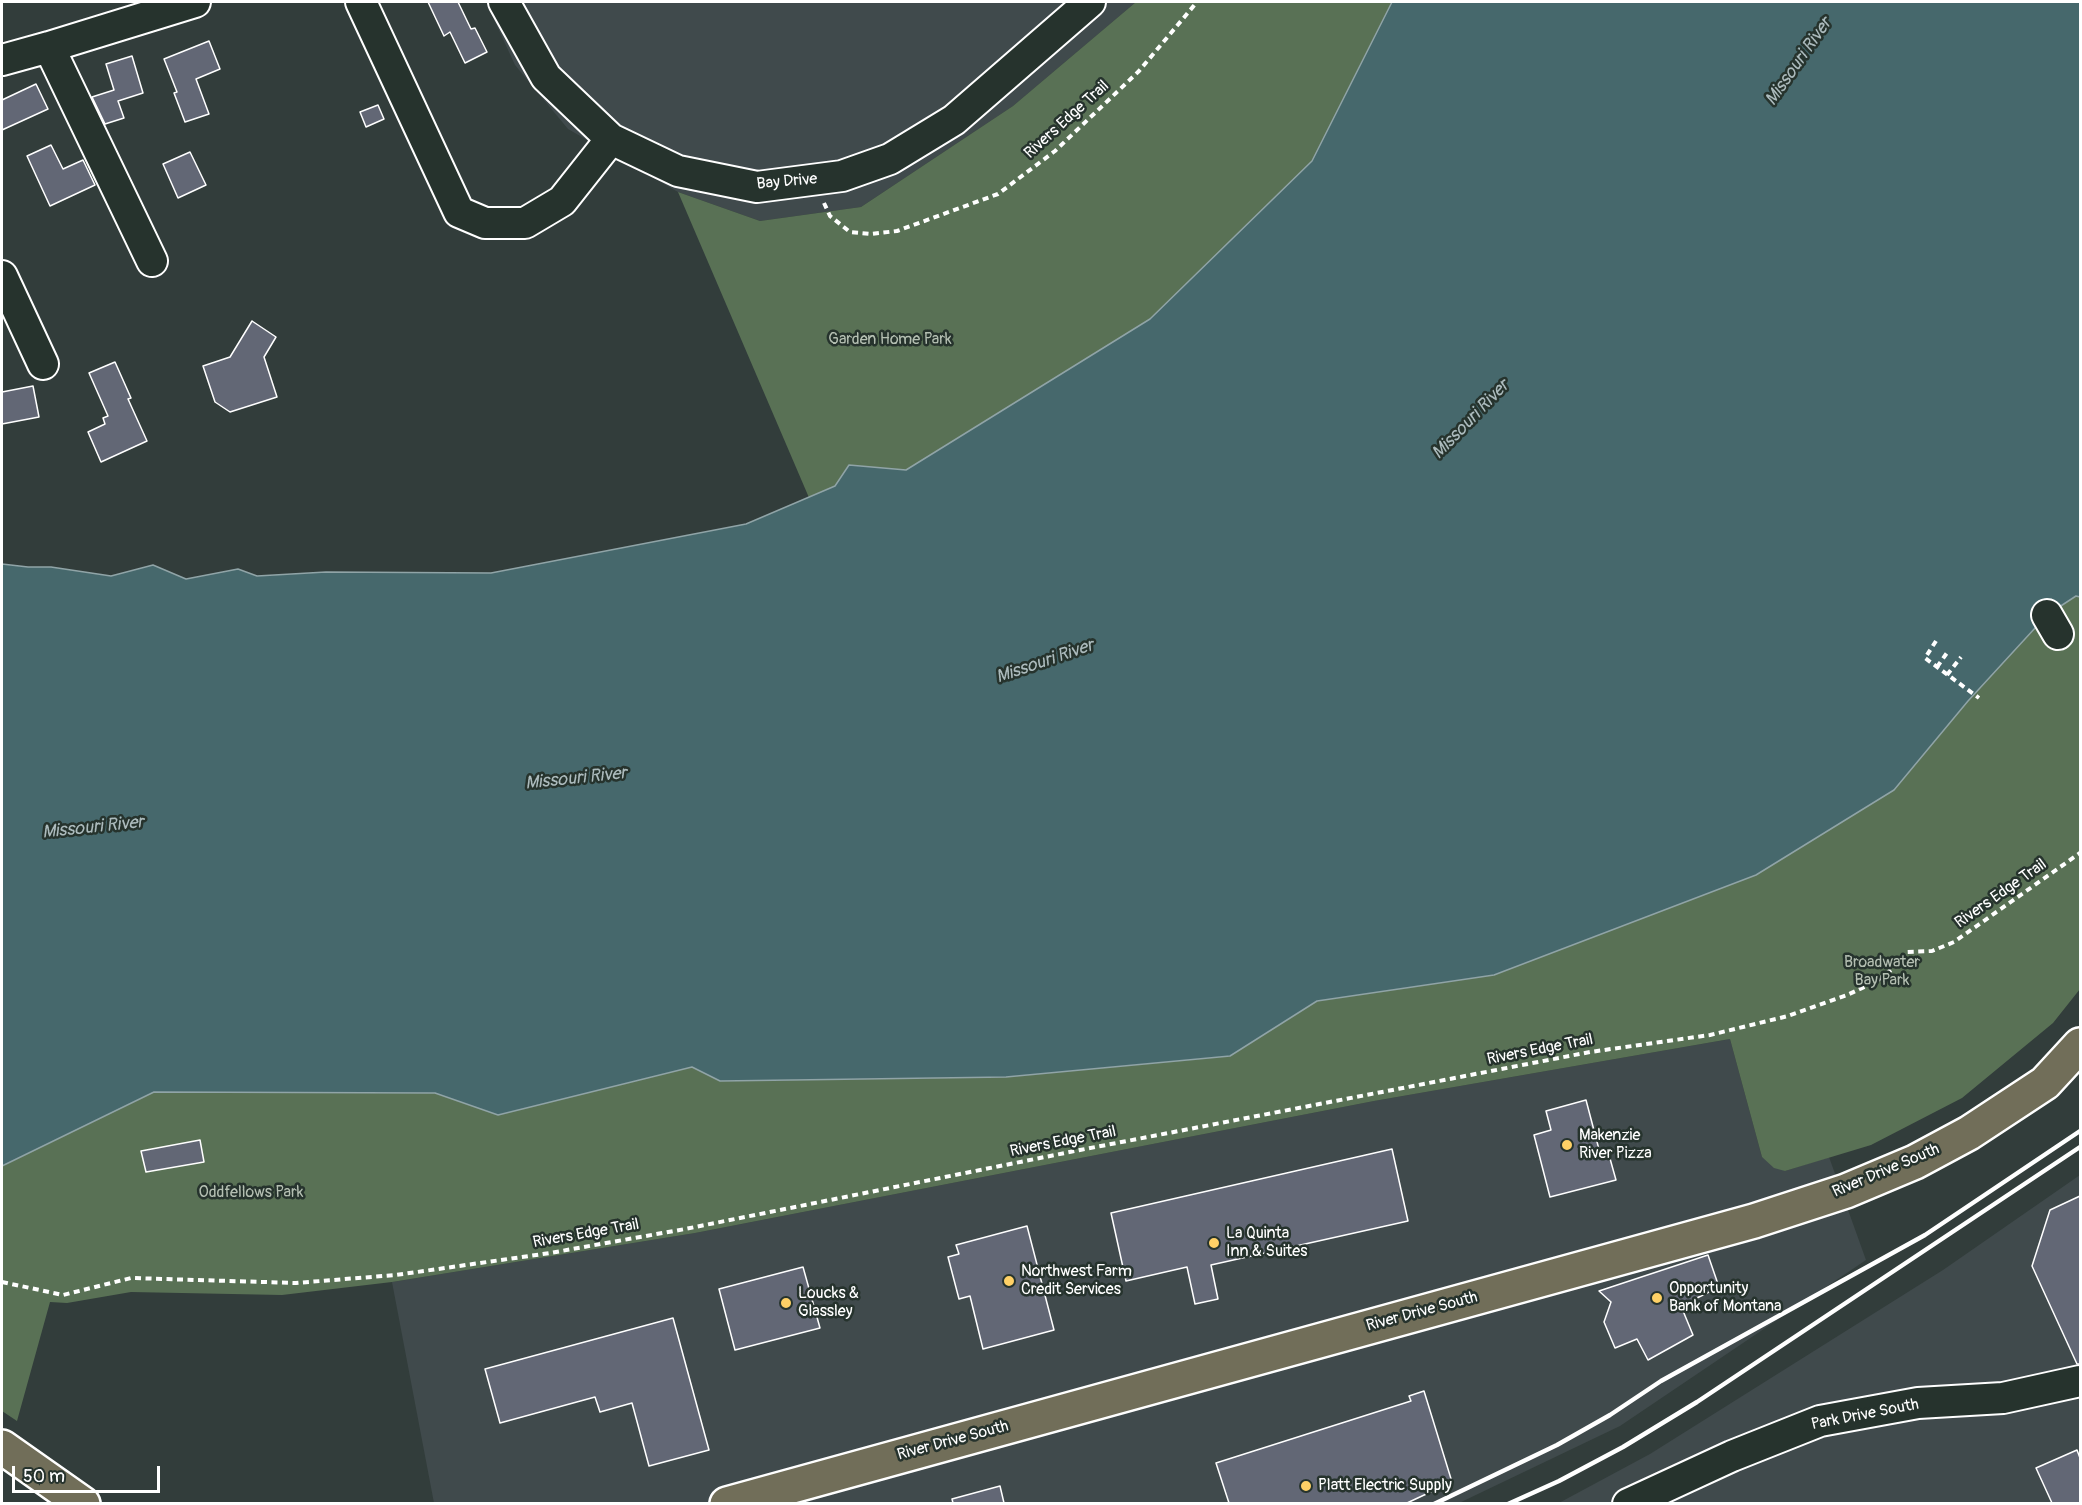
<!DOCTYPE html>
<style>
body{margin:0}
#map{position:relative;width:2082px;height:1505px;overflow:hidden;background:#323d3b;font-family:Pangolin,sans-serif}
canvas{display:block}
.frame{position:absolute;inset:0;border:3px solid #fff;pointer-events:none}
.scale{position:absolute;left:12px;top:1466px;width:148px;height:27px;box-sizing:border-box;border:3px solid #fff;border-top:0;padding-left:8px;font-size:18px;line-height:21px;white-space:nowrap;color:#fff;-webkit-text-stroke:4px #26332d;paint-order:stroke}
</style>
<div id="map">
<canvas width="2082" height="1505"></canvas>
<div class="frame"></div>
<div class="scale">50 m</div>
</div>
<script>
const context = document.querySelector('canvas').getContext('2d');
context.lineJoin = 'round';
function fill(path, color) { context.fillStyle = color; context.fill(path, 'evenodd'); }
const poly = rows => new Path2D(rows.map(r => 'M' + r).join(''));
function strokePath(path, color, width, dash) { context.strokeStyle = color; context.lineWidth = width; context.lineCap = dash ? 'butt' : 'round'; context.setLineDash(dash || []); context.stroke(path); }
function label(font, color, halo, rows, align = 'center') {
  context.font = font + ' Pangolin,sans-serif'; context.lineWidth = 5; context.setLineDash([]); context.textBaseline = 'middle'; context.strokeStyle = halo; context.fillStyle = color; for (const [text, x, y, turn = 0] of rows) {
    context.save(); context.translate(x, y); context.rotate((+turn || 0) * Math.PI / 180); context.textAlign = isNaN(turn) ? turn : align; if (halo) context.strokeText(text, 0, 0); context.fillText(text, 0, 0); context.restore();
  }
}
fill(poly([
 [486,2,1136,2,1013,106,861,207,760,221,678,192,568,129,515,65],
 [1730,1039,1762,1157,1785,1171,1829,1157,1866,1260,1620,1426,1457,1504,434,1503,392,1282,695,1233,1374,1101],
 [2080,1175,2080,1503,1557,1504,1650,1454,1943,1270]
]), '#404a4c');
fill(poly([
 [1136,2,1415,2,1365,101,1243,263,990,448,816,514,678,192,760,221,861,207,1013,106],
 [2076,596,2080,597,2080,989,2053,1023,1962,1098,1871,1145,1785,1171,1774,1168,1762,1157,1730,1039,1374,1101,695,1233,392,1282,282,1295,131,1292,67,1303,50,1302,17,1421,2,1411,2,1166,154,1092,435,1093,498,1115,692,1067,720,1081,1006,1077,1230,1056,1317,1001,1494,975,1894,790,1968,701,2047,615]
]), '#597155');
const water = poly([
 [1392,2,2080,2,2080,597,2076,596,2047,615,1968,701,1894,790,1756,875,1494,975,1317,1001,1230,1056,1006,1077,720,1081,692,1067,498,1115,435,1093,154,1092,2,1166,2,564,28,567,51,567,111,576,153,565,186,579,238,569,257,576,326,572,491,573,746,524,835,486,849,465,906,470,1150,319,1312,161,1392,2]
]);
fill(water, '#46686c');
strokePath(water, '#90a4a7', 1.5);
const building = poly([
 [428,2,458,2,471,29,475,28,487,52,465,63,450,32,444,36,428,2],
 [209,41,220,69,196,79,209,114,185,122,174,93,177,92,164,59,209,41],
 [132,56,143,93,118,101,124,118,105,124,92,97,114,90,106,64,132,56],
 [36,84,48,109,2,130,2,100,36,84],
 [378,105,384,119,366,127,360,112,378,105],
 [51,145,63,169,83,160,95,185,50,206,27,156,51,145],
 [190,152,206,185,178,198,163,164,190,152],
 [252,321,276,337,264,357,277,397,230,412,215,402,203,366,230,357,252,321],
 [115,362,131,398,128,399,147,441,101,462,88,432,105,424,103,418,108,416,89,373,115,362],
 [33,386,39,417,2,424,2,392,33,386],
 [1586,1100,1601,1157,1609,1155,1616,1180,1550,1197,1534,1135,1551,1130,1546,1111,1586,1100],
 [200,1140,204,1162,146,1172,141,1151,200,1140],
 [1392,1149,1408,1221,1211,1265,1218,1299,1195,1304,1187,1267,1126,1281,1111,1213,1392,1149],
 [2080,1196,2080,1364,2077,1364,2032,1266,2050,1210,2080,1196],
 [1027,1226,1054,1330,983,1349,970,1296,959,1299,948,1257,959,1254,956,1245,1027,1226],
 [1708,1255,1719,1287,1681,1306,1693,1335,1648,1360,1637,1339,1615,1348,1604,1322,1611,1302,1599,1291,1708,1255],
 [803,1267,820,1328,735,1350,719,1289,803,1267],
 [673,1318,709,1450,649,1466,632,1403,600,1412,595,1397,500,1423,485,1369,673,1318],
 [1424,1391,1452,1482,1407,1503,1229,1503,1216,1463,1411,1401,1409,1396,1424,1391],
 [2077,1450,2080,1458,2080,1503,2052,1503,2036,1468,2077,1450],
 [1000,1486,1004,1503,953,1503,952,1499,1000,1486]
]);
fill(building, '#626775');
strokePath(building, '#fff', 1.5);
const minor = poly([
 [361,2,459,212,485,223,525,223,562,201,611,139],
 [504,2,546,77,611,139,678,171,757,187,842,176,890,159,954,120,1090,2],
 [49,47,152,261],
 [2,60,49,47,195,2],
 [2,276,43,364],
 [2047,615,2058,634],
 [1628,1504,1732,1456,1820,1421,1918,1403,2003,1398,2080,1381]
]);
const major = poly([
 [2,1447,83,1504],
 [727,1504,1754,1221,1846,1191,1915,1162,1969,1133,2045,1083,2080,1045]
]);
strokePath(minor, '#fff', 34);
strokePath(major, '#fff', 38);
strokePath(poly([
 [824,203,830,216,850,232,871,234,897,231,998,194,1055,151,1139,71,1197,2],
 [1936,641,1925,658,1979,698],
 [1937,667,1949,650],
 [1947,675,1961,657],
 [2,1282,63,1295,131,1278,296,1283,396,1275,550,1253,685,1229,1080,1150,1590,1052,1710,1035,1788,1016,1847,995,1875,982,1894,968,1906,952,1932,951,1954,942,2080,853]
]), '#fff', 4, [6, 4.5]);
strokePath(minor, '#26332d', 30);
strokePath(major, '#716e59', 33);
strokePath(poly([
 [1434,1504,1557,1445,1610,1415,1661,1381,1925,1235,2080,1131],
 [1508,1504,1559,1481,1623,1447,1697,1402,2080,1147]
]), '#fff', 4.5);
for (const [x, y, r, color] of [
 [1567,1145,6,"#ffd166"],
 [1214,1243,6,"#ffd166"],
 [1009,1281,6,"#ffd166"],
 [1657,1298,6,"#ffd166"],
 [786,1303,6,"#ffd166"],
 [1306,1486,6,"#ffd166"]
]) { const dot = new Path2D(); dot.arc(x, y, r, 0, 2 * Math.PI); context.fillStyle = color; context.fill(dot); strokePath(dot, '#26332d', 2); }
label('16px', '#fff', '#26332d', [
 ["Rivers Edge Trail",1067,120,-42],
 ["Bay Drive",787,182,-5],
 ["Rivers Edge Trail",2001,894,-35],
 ["Rivers Edge Trail",1540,1050,-11],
 ["Rivers Edge Trail",1063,1142,-11],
 ["River Drive South",1886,1171,-23],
 ["Rivers Edge Trail",586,1234,-10],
 ["River Drive South",1422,1312,-15],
 ["Park Drive South",1865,1415,-11],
 ["River Drive South",953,1441,-15]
]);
label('16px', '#b4bfb2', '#26332d', [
 ["Garden Home Park",890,340],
 ["Broadwater",1882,963],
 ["Bay Park",1882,981],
 ["Oddfellows Park",251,1193]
]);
label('16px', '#fff', '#26332d', [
 ["Makenzie",1579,1136],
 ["River Pizza",1579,1154],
 ["La Quinta",1226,1234],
 ["Inn & Suites",1226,1252],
 ["Northwest Farm",1021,1272],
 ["Credit Services",1021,1290],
 ["Opportunity",1669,1289],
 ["Bank of Montana",1669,1307],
 ["Loucks &",798,1294],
 ["Glassley",798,1312],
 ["Platt Electric Supply",1318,1486]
], 'left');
label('italic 18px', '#acbbbd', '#26332d', [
 ["Missouri River",1799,62,-55],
 ["Missouri River",1471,420,-46],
 ["Missouri River",1045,662,-19],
 ["Missouri River",576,779,-6],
 ["Missouri River",93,828,-6]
]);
</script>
